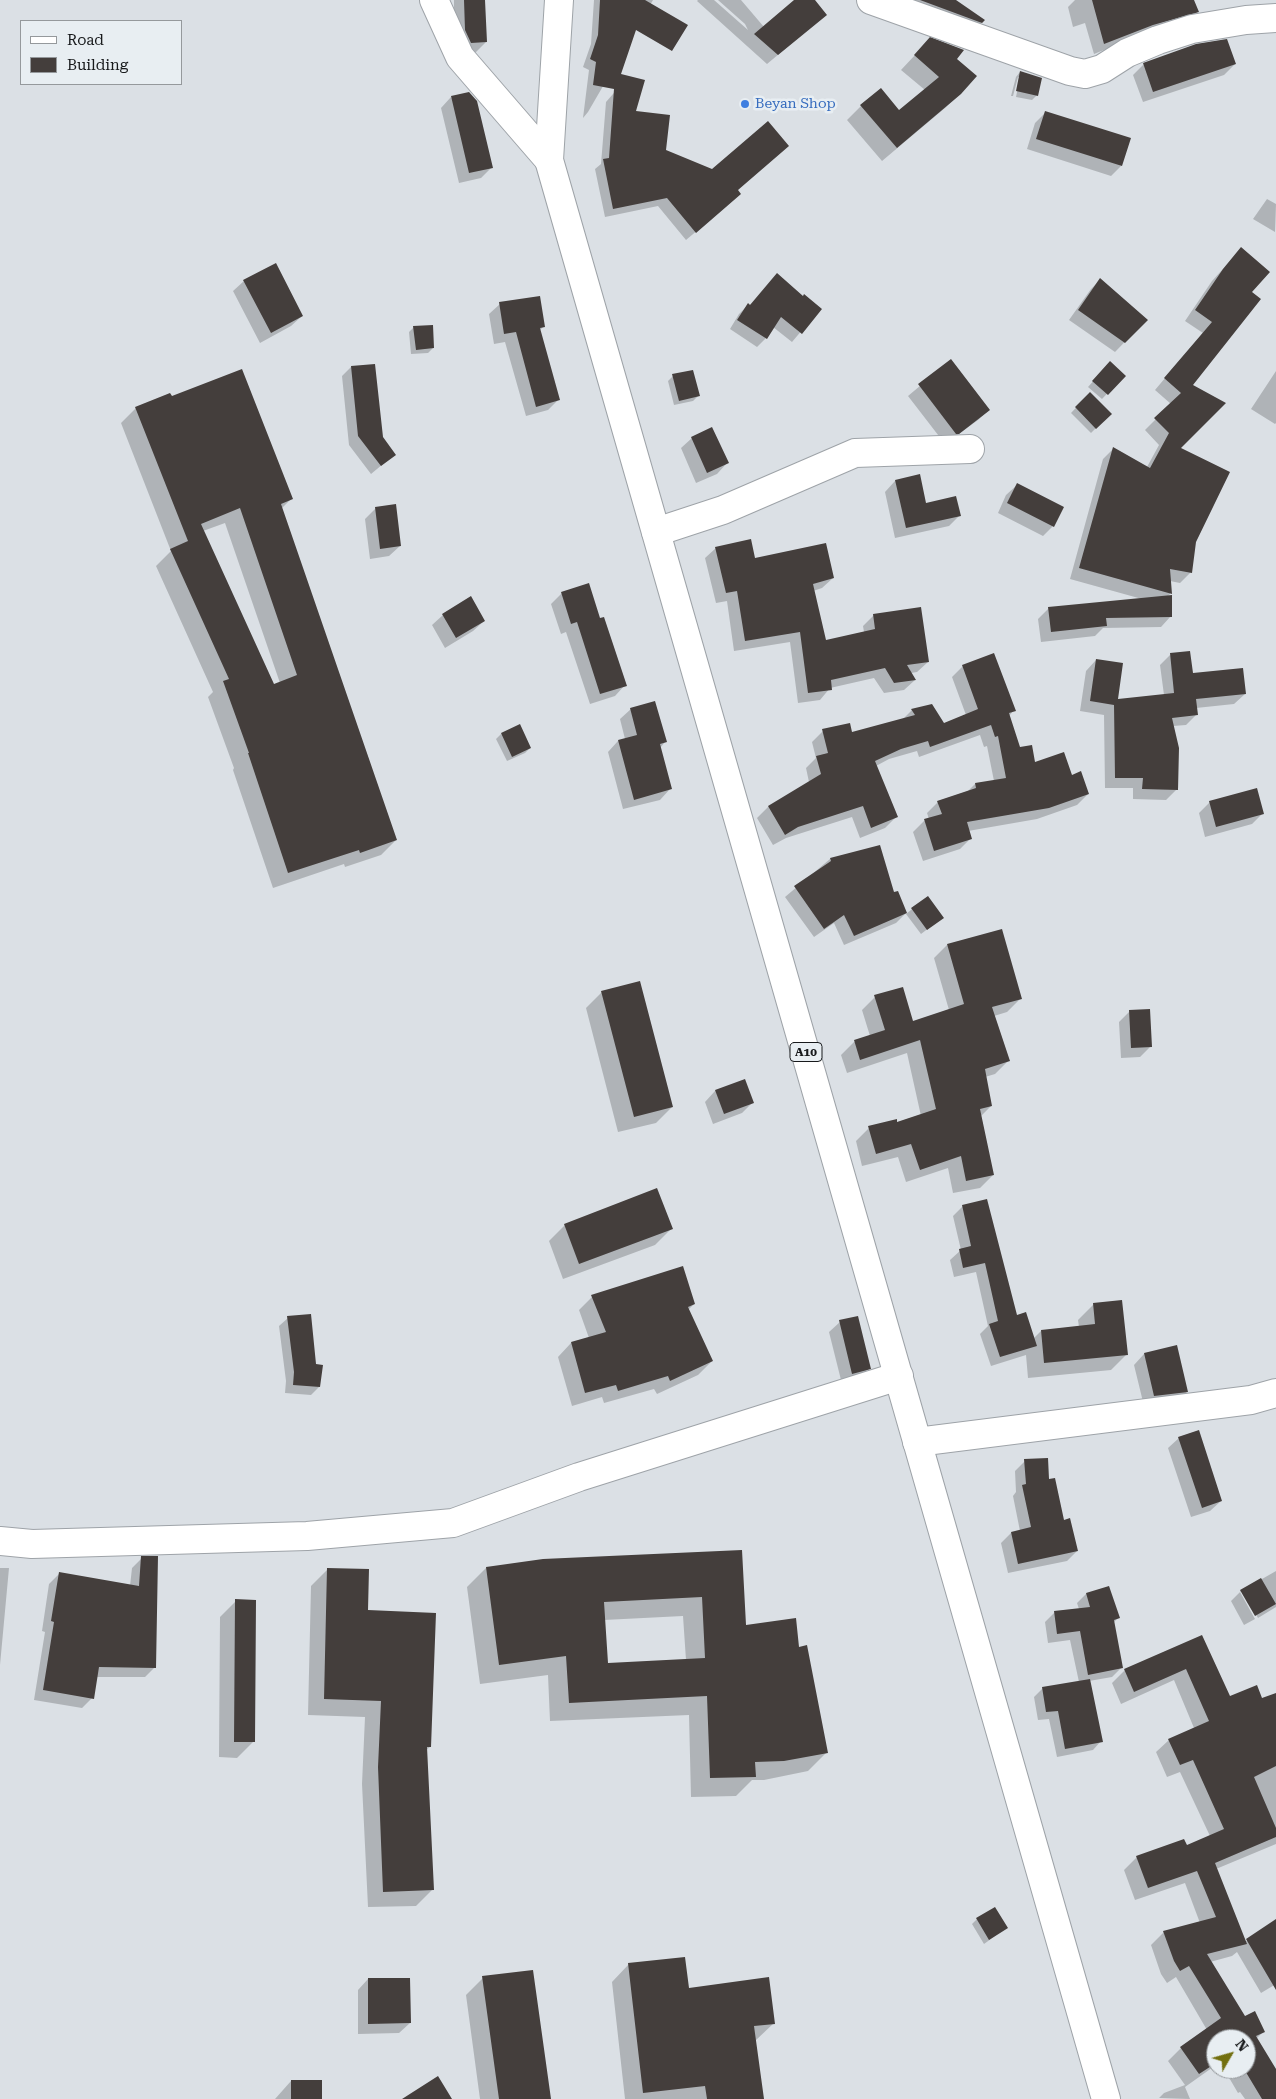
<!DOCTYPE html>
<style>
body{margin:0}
#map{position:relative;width:1276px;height:2099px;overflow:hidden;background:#dbe0e5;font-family:"Roboto Serif",serif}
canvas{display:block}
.legend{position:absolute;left:20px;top:20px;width:162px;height:65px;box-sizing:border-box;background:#e8eef2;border:1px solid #95999c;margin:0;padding:6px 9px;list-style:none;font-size:15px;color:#181a1c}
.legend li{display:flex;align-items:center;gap:10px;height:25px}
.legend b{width:25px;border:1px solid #95999c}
.north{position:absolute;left:1206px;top:2029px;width:50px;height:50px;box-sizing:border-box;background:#e8eef2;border:1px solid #95999c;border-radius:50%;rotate:52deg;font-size:14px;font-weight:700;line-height:20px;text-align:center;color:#181a1c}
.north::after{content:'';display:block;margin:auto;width:18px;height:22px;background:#726f0f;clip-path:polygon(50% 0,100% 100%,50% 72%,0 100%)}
</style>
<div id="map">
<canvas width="1276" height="2099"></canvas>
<ul class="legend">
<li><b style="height:6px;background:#fff"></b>Road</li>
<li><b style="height:14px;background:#443e3c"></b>Building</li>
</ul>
<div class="north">N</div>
</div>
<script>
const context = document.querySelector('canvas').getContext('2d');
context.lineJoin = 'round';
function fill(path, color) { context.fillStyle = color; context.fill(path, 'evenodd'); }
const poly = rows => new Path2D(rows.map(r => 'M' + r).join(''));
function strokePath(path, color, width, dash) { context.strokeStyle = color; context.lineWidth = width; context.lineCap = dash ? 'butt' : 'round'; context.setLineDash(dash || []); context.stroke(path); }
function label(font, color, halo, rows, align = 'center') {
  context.font = font + ' "Roboto Serif",serif'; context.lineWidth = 5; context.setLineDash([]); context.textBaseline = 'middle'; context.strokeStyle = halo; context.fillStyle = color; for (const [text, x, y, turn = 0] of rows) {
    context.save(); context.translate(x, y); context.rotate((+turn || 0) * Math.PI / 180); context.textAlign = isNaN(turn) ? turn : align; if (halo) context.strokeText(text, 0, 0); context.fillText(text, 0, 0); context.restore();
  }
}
fill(poly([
 [454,0,484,0,486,42,476,52,460,53,454,24],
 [594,0,653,0,588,112,583,118,589,70,583,67,591,44],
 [698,0,714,0,748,30,745,24,718,0,741,0,764,27,796,0,813,0,815,24,767,64,697,1],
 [900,0,954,0,981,22,972,32],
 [1075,0,1193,0,1197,12,1187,22,1141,35,1094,54,1085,23,1073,27,1068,7],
 [930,39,955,59,960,94,945,108,882,161,847,120,861,106,899,112,925,90,901,70],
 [1144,64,1235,64,1224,75,1143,102,1133,75],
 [1020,72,1037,95,1032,100,1016,97,1020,77,1018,77,1013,96,1011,96,1016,77],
 [620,86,635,112,664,150,737,191,731,202,686,240,658,206,605,217,595,169,601,164,606,102],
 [451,97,492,167,481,178,459,183,441,108],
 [1046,112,1121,166,1111,176,1027,149,1035,123],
 [1267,199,1276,204,1275,232,1253,219],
 [1241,249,1251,292,1191,385,1179,448,1195,542,1191,572,1180,583,1170,581,1170,594,1167,597,1171,616,1161,627,1103,628,1095,636,1041,642,1038,619,1049,608,1142,599,1070,579,1103,459,1114,448,1147,467,1159,445,1145,430,1171,404,1155,390,1203,333,1185,321,1212,281],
 [1100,280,1146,320,1115,352,1069,320,1091,289],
 [244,281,302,316,291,326,260,343,233,291],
 [803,297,820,309,792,342,773,327,766,338,757,347,730,329,739,314,748,305],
 [500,304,543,327,539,331,558,400,548,410,526,416,505,342,494,344,489,314],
 [414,327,433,348,428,353,411,354,409,332],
 [951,360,989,410,978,420,945,444,908,396],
 [374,365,382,438,395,454,371,474,349,445,342,376,351,367],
 [1105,368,1124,376,1102,399,1088,387],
 [1276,371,1276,423,1275,424,1251,409],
 [673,376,698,396,693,401,674,405,668,381],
 [1090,393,1110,414,1091,433,1071,413],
 [136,408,291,499,281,509,396,840,381,855,345,867,344,864,273,888,233,770,234,768,208,697,213,692,156,566,171,551,121,423],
 [225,523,280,683,273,686,203,531],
 [692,438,727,463,717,474,696,483,681,448],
 [919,476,925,504,959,516,949,526,895,538,885,492,895,481],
 [1017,485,1053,526,1043,536,998,513,1006,495],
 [376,508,400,546,389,556,370,559,365,519],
 [716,548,754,560,833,578,822,588,813,591,825,641,864,632,863,626,874,615,928,662,917,672,911,673,915,680,904,690,884,693,874,678,830,688,820,700,798,703,790,642,734,651,727,601,716,603,705,558],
 [562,593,599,619,625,685,615,696,590,704,566,632,561,634,551,604],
 [443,615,484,621,473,631,445,648,432,625],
 [1170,655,1192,674,1245,694,1234,704,1196,708,1197,714,1186,725,1173,726,1177,789,1166,800,1133,799,1133,788,1105,788,1104,715,1080,711,1086,671,1096,660,1116,701,1164,695,1160,665],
 [963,666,1014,710,1009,716,1019,749,1034,764,1071,776,1088,794,1077,805,1037,819,968,831,971,838,960,849,923,861,913,832,924,821,929,819,927,813,938,802,967,792,975,784,994,781,987,746,984,747,980,735,919,757,917,751,889,759,876,766,896,817,885,828,860,838,852,817,786,838,773,845,757,818,768,807,809,782,806,768,816,758,812,742,823,731,851,734,902,720,912,710,943,724,966,715,952,677],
 [631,709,665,742,660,748,670,789,660,800,623,809,608,752,618,741,625,739,620,719],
 [501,734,530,748,525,753,507,761,496,739],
 [1210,802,1263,813,1252,824,1205,837,1199,813],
 [830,859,893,894,906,913,896,923,844,945,834,923,814,937,785,897],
 [927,897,942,918,921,934,906,914],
 [947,945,1020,999,1007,1012,994,1016,1008,1061,995,1074,985,1077,991,1106,981,1116,993,1175,980,1188,953,1193,948,1168,906,1182,898,1157,862,1166,856,1141,869,1128,897,1124,921,1116,907,1053,847,1073,841,1055,854,1042,870,1036,862,1010,875,997,913,1022,949,1010,934,958],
 [602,992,672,1107,656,1123,618,1132,586,1008],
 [1130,1011,1151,1046,1140,1057,1121,1058,1119,1022],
 [744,1080,753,1102,742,1113,713,1124,705,1102,715,1091],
 [963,1206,1016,1317,1033,1339,1041,1331,1079,1327,1078,1320,1094,1304,1127,1354,1111,1370,1028,1378,1026,1355,991,1366,980,1334,988,1326,976,1272,954,1277,950,1260,961,1250,953,1216],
 [565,1225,671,1229,655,1245,563,1279,549,1241],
 [592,1297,694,1304,688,1310,712,1361,698,1375,657,1394,654,1389,604,1403,602,1397,572,1406,558,1357,571,1343,589,1338,579,1310],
 [288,1318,315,1365,319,1387,311,1395,285,1393,286,1381,279,1326],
 [840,1322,869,1368,859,1379,842,1384,829,1332],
 [1176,1346,1187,1392,1176,1402,1144,1406,1134,1365,1144,1354],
 [1179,1438,1221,1501,1210,1511,1191,1517,1168,1448],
 [1025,1461,1048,1480,1063,1521,1077,1551,1067,1561,1008,1573,1001,1543,1011,1533,1020,1531,1013,1496,1016,1492,1015,1471],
 [741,1551,745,1626,798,1648,827,1752,808,1771,764,1780,752,1780,736,1796,691,1797,689,1715,550,1721,548,1675,480,1684,467,1587,486,1568],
 [683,1616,686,1660,607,1664,604,1620],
 [142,1558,155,1667,145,1677,96,1677,92,1698,82,1708,34,1700,45,1632,42,1631,49,1584,60,1573,130,1586,132,1568],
 [0,1568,9,1568,0,1665],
 [327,1570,367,1611,430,1747,426,1750,432,1890,416,1906,368,1907,362,1784,365,1717,308,1715,311,1586],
 [1276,1571,1276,1607,1258,1618,1243,1592,1240,1592,1255,1619,1244,1625,1231,1601,1241,1591],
 [1109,1587,1118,1618,1113,1623,1122,1667,1112,1677,1089,1681,1101,1741,1093,1750,1057,1757,1049,1719,1038,1720,1034,1697,1043,1688,1079,1682,1070,1640,1048,1643,1045,1622,1055,1612,1079,1609,1077,1603,1086,1594],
 [236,1601,253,1742,237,1758,219,1757,220,1617],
 [1202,1636,1229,1698,1261,1700,1276,1694,1276,1844,1216,1869,1245,1942,1276,1920,1276,1984,1261,1993,1237,1952,1232,1956,1210,1962,1245,2017,1264,2031,1256,2039,1276,2071,1276,2099,1245,2099,1240,2092,1238,2093,1224,2069,1246,2069,1246,2039,1216,2039,1216,2065,1185,2087,1190,2099,1159,2098,1164,2093,1185,2085,1168,2061,1181,2048,1207,2030,1176,1977,1167,1983,1161,1974,1151,1945,1164,1932,1200,1923,1185,1883,1135,1900,1124,1870,1137,1857,1186,1847,1210,1836,1180,1772,1167,1777,1156,1752,1169,1740,1194,1728,1174,1680,1121,1704,1112,1683,1125,1670],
 [977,1919,1006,1928,984,1944,972,1924],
 [629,1964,687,1990,774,2023,755,2041,763,2099,625,2099,612,1982],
 [483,1978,549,2099,480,2099,466,1995],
 [368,1979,410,2023,399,2033,358,2034,358,1990],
 [291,2081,321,2099,275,2099]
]), '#0003');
fill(poly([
 [464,0,485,0,487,42,471,43,465,30],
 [600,0,645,0,688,25,672,51,636,30,621,74,645,80,636,111,670,115,666,150,712,169,768,121,789,146,738,190,741,194,696,233,667,198,613,209,603,159,609,158,614,89,593,85,596,62,590,59,598,35],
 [794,0,815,0,827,15,778,55,754,34],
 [920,0,956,0,985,20,982,23],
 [1092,0,1194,0,1199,12,1153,25,1104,44],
 [930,37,964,50,957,59,977,76,961,94,897,148,860,105,881,88,899,110,939,77,914,55],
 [1227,39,1236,64,1153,92,1143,63,1196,44],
 [1020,71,1042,78,1038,96,1016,91],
 [469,92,477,101,493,168,469,173,451,96],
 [1045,111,1131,138,1122,166,1036,139],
 [1241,247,1270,272,1252,292,1261,299,1193,385,1226,403,1181,448,1230,472,1196,542,1192,573,1170,569,1172,594,1079,568,1113,447,1150,468,1169,433,1154,418,1181,393,1164,378,1212,322,1195,310,1223,269],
 [276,263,303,316,271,333,243,280],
 [777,273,803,296,804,294,822,309,802,334,781,317,767,339,737,320,748,303,750,305],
 [1100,278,1148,320,1125,343,1078,310],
 [540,296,545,327,540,328,560,400,536,407,516,332,504,334,499,302],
 [433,325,434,348,416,350,413,326],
 [951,359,990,410,959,434,956,434,918,384],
 [1110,361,1126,376,1108,395,1092,381],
 [375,364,383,437,396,455,381,466,358,436,351,366],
 [242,369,293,499,281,504,397,840,360,853,359,850,288,873,248,753,249,753,223,681,229,679,170,549,188,541,135,407,170,393,172,396],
 [240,508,297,675,274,684,201,524],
 [693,370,700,396,679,401,672,374],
 [1090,392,1112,414,1096,429,1075,407],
 [712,427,729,463,707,473,691,437],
 [920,474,926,503,956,496,961,516,906,528,895,480],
 [1017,483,1064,507,1054,527,1007,503],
 [396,504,401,546,380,549,375,507],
 [751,539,755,558,826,543,834,578,813,584,826,640,875,629,873,614,921,607,929,662,907,665,916,680,894,683,885,668,831,680,832,690,808,693,800,632,745,641,737,591,726,593,715,547],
 [589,583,600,618,604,617,627,686,600,694,577,622,571,624,561,592],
 [1172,595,1172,617,1106,618,1107,626,1051,632,1048,607],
 [471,596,485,621,456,638,442,614],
 [1190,651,1193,673,1243,668,1246,694,1196,699,1198,715,1172,718,1179,748,1178,790,1142,789,1143,778,1115,778,1114,705,1090,701,1096,659,1123,663,1118,699,1174,693,1170,653],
 [994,653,1016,711,1009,713,1020,747,1032,745,1035,762,1064,752,1072,775,1081,771,1089,794,1049,808,967,822,972,839,934,851,924,819,942,814,937,801,976,788,975,783,1006,778,998,736,995,737,991,725,930,747,928,741,901,749,875,761,898,817,871,828,863,806,798,827,785,835,768,806,821,774,816,756,828,753,822,729,850,723,852,732,915,715,911,709,932,704,944,723,978,709,962,665],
 [655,701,667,742,660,744,672,789,634,800,618,740,637,735,630,708],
 [520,724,531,748,512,757,501,733],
 [1257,788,1264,814,1216,827,1209,801],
 [880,845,894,892,898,891,907,913,854,936,844,915,824,929,794,886,831,861,830,858],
 [928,896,944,918,927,930,911,908],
 [1002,929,1022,999,992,1007,1010,1061,985,1069,992,1106,980,1109,994,1175,966,1181,961,1156,920,1170,911,1144,876,1154,868,1126,897,1119,897,1122,936,1109,920,1040,860,1060,854,1040,885,1030,874,995,903,987,913,1021,964,1004,947,944],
 [640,981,673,1107,634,1117,601,991],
 [1150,1009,1152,1047,1131,1048,1129,1010],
 [745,1079,754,1103,724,1114,715,1090],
 [657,1188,673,1229,579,1264,564,1224],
 [987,1199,1017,1315,1026,1312,1037,1346,1000,1357,989,1324,998,1321,985,1263,963,1268,959,1249,971,1246,962,1205],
 [683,1266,695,1304,688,1307,713,1361,670,1381,668,1376,618,1391,616,1385,585,1393,571,1342,606,1332,591,1295],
 [1122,1300,1128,1355,1044,1363,1041,1330,1095,1324,1093,1303],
 [311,1314,316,1364,323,1365,320,1387,293,1385,294,1372,287,1316],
 [858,1316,871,1369,852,1374,839,1320],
 [1177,1345,1188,1392,1154,1396,1144,1353],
 [1199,1430,1222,1501,1202,1508,1178,1437],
 [1048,1458,1049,1479,1055,1478,1064,1520,1070,1518,1078,1551,1018,1564,1011,1532,1031,1527,1022,1485,1026,1484,1024,1459],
 [742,1550,746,1625,796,1618,799,1647,807,1645,828,1753,784,1761,755,1762,756,1777,710,1778,707,1696,569,1703,566,1656,499,1665,486,1567,543,1559],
 [702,1597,705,1658,608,1663,604,1602],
 [141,1556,158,1556,156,1668,99,1667,94,1699,43,1690,54,1622,51,1621,59,1572,139,1586],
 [327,1568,369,1569,368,1610,436,1613,431,1747,427,1747,434,1890,383,1892,378,1767,381,1701,324,1699],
 [1261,1578,1276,1604,1255,1616,1240,1590],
 [1109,1586,1120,1618,1114,1620,1123,1668,1088,1675,1080,1631,1057,1634,1054,1611,1090,1607,1086,1593],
 [235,1599,256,1600,255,1742,234,1742],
 [1202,1635,1230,1696,1257,1685,1262,1698,1276,1693,1276,1766,1254,1777,1276,1828,1276,1837,1215,1863,1247,1944,1207,1954,1245,2016,1255,2011,1265,2032,1256,2036,1276,2069,1276,2099,1262,2099,1244,2069,1246,2069,1246,2039,1216,2039,1216,2063,1199,2074,1180,2047,1221,2018,1189,1966,1180,1971,1174,1961,1163,1931,1216,1917,1197,1871,1148,1888,1136,1856,1184,1839,1187,1845,1224,1829,1193,1760,1180,1765,1168,1739,1209,1721,1186,1669,1134,1692,1124,1669],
 [1090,1679,1103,1742,1065,1749,1058,1711,1046,1712,1042,1687],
 [995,1907,1008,1928,989,1940,976,1918],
 [1276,1919,1276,1990,1246,1939],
 [685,1957,689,1988,769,1977,775,2024,754,2026,764,2099,707,2099,705,2086,643,2093,628,1963],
 [533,1970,551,2099,499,2099,482,1976],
 [368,1978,410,1978,411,2023,368,2024],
 [438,2076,452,2099,402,2099],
 [291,2080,322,2080,322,2099,291,2099]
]), '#443e3c');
const minor = poly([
 [434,0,460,57,549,160],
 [871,0,1070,71,1085,74,1102,69,1127,53,1158,40,1192,29,1246,20,1276,18],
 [656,532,723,510,855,453,970,449],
 [917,1442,1251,1400,1276,1393],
 [0,1541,32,1544,307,1536,453,1523,579,1477,899,1376]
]);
const highway = poly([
 [559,0,549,160,1106,2099]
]);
strokePath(minor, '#9ea3a8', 30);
strokePath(highway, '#9ea3a8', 30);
strokePath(minor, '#fff', 28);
strokePath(highway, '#fff', 28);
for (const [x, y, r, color] of [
 [745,104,5,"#3f7fe0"]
]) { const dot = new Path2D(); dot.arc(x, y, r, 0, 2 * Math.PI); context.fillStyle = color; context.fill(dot); strokePath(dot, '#e8eef2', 2); }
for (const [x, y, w] of [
 [806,1052,32]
]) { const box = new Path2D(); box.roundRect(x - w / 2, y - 9.5, w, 19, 4); context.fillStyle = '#e8eef2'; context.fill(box); strokePath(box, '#181a1c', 1); }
label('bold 12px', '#181a1c', null, [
 ["A10",806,1052]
]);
label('14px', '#366cbe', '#e8eef2', [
 ["Beyan Shop",755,104]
], 'left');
</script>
